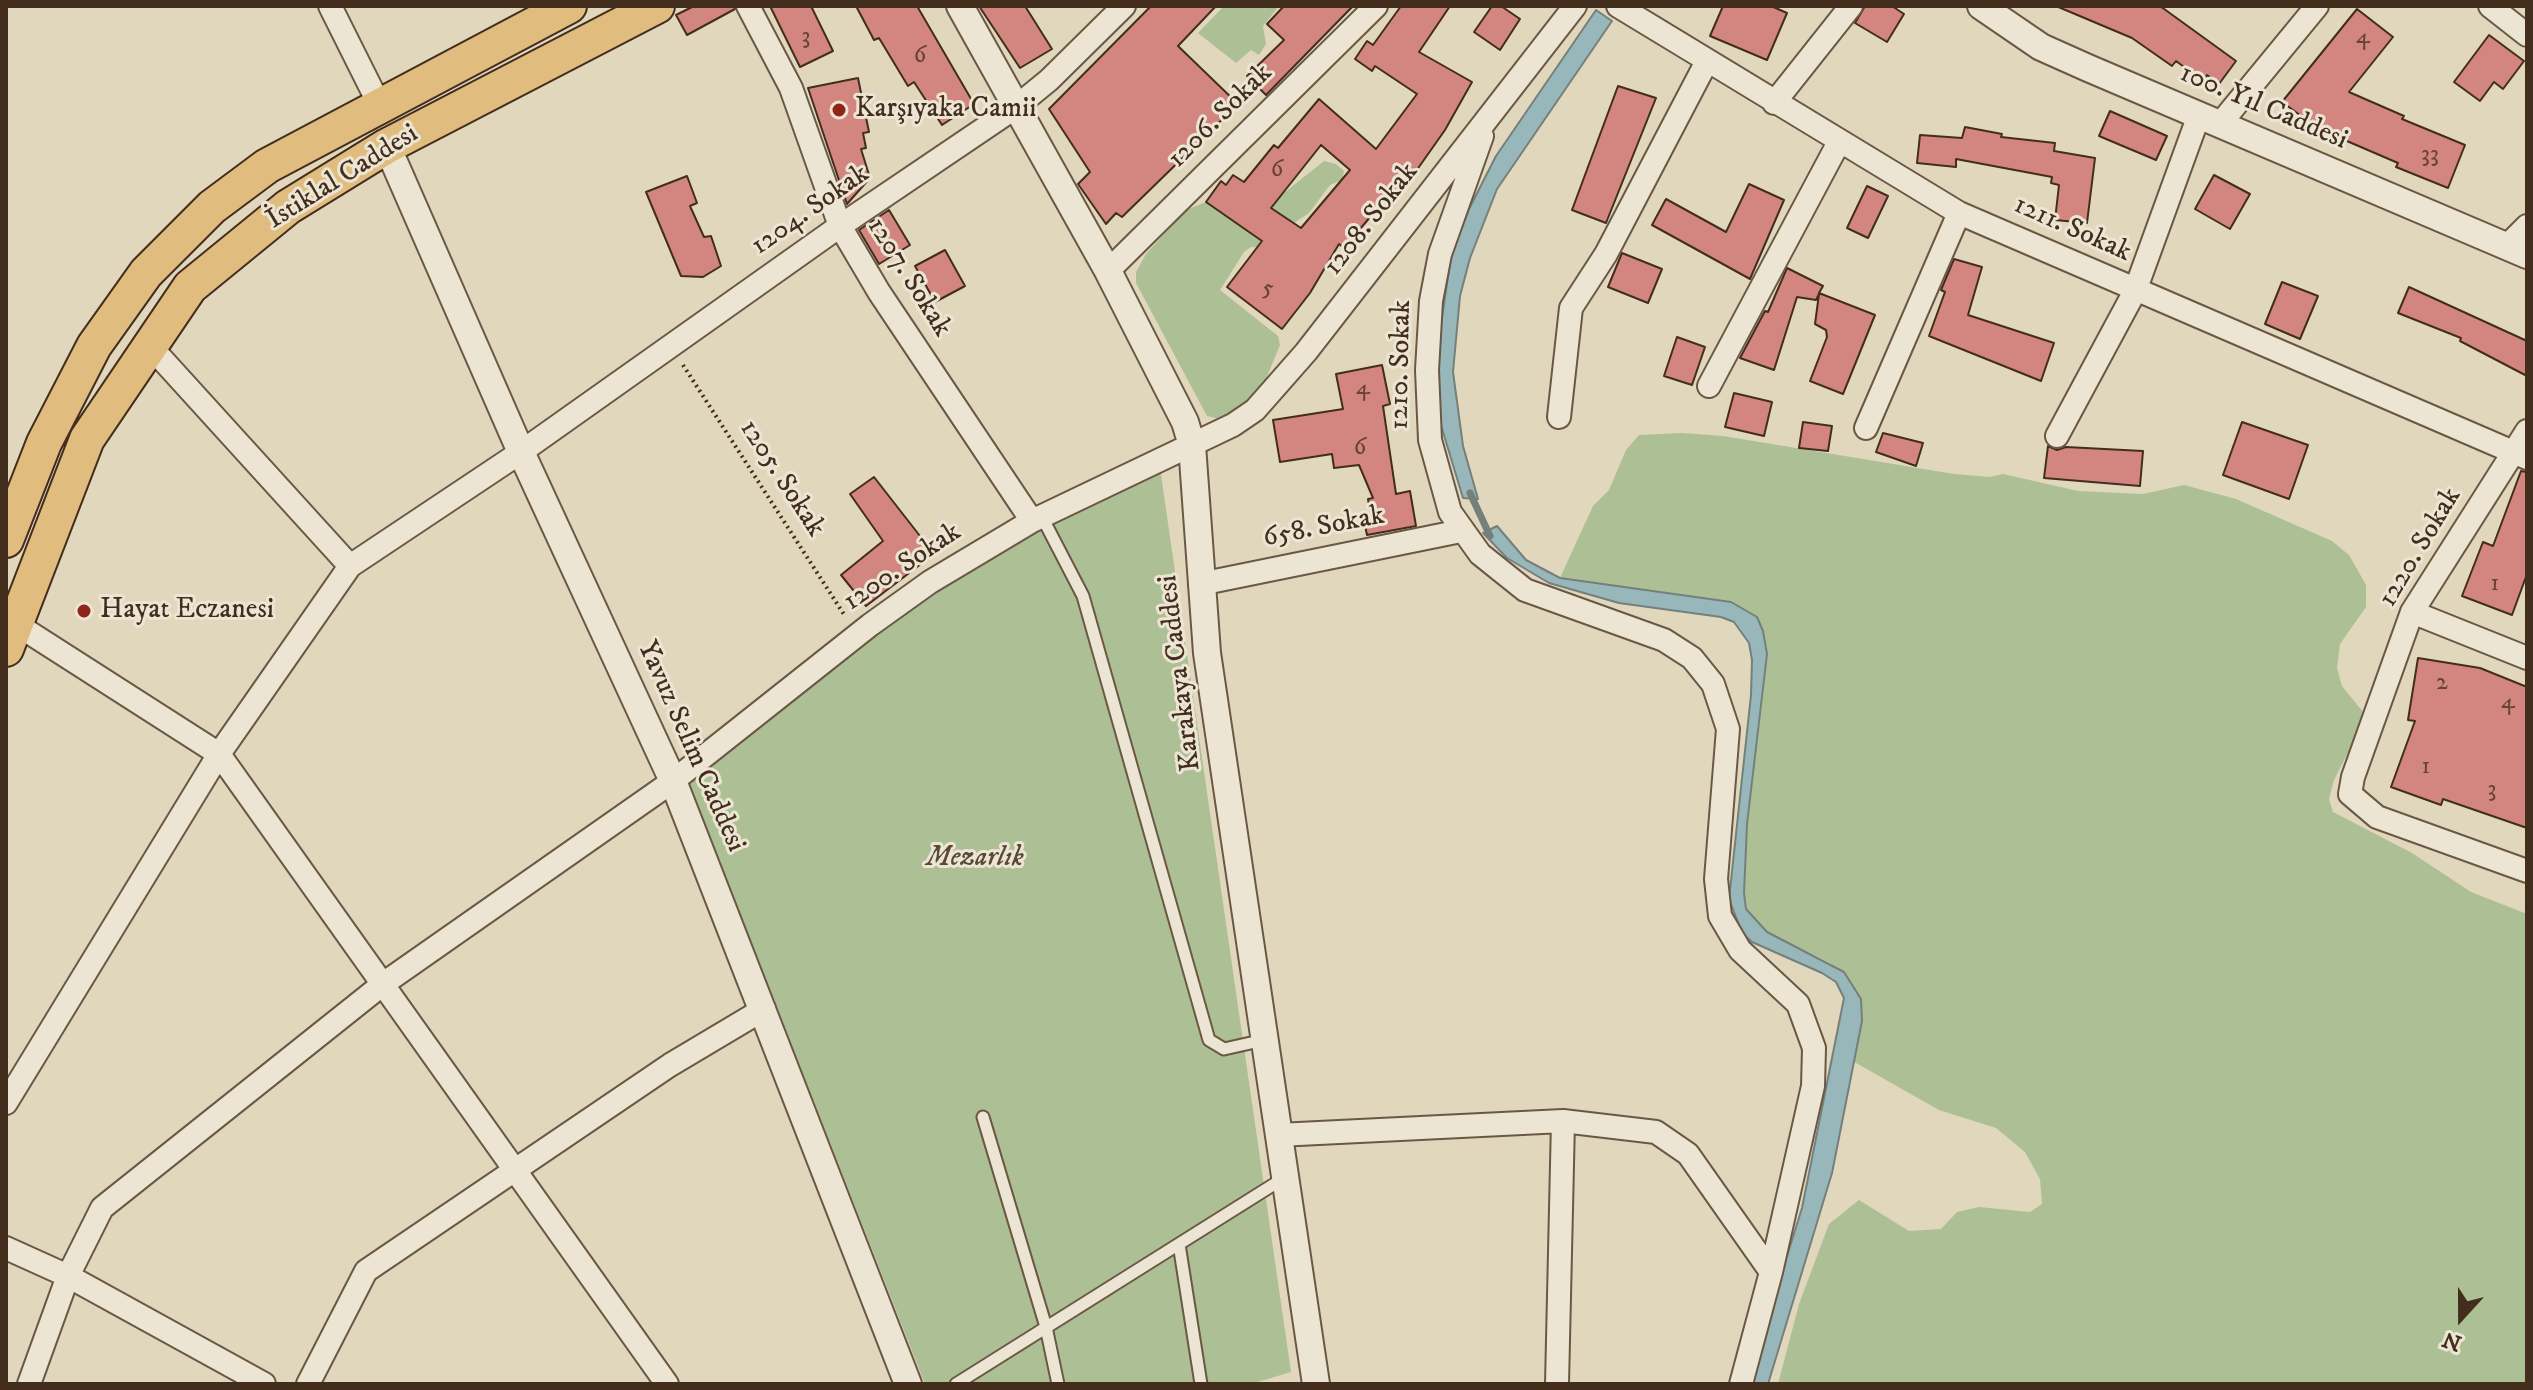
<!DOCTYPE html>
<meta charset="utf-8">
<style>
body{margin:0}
#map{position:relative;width:2533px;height:1390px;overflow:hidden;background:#e1d7bd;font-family:"IM FELL DW Pica",serif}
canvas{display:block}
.frame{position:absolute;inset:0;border:8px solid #432d1d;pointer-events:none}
.north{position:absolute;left:2421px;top:1278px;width:80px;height:80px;-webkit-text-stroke:6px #ece5d4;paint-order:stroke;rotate:201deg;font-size:22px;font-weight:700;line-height:32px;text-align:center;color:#432d1d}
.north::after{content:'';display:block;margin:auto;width:28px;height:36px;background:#432d1d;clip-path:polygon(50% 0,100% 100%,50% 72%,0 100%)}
</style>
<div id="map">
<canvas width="2533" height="1390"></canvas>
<div class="frame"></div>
<div class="north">N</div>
</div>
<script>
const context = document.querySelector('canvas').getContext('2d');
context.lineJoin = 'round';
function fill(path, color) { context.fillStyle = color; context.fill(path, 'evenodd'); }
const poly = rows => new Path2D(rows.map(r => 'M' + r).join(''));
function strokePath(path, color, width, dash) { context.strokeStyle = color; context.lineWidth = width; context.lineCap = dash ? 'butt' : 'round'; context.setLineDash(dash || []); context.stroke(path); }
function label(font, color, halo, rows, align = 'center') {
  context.font = font + ' "IM FELL DW Pica",serif'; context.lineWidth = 6; context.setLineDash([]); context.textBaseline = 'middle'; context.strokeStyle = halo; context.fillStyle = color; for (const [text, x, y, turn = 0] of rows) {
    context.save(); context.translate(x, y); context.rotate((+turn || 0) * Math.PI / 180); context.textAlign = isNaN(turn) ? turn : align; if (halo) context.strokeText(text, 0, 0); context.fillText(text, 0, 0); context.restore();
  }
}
fill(poly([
 [1224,6,1279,6,1263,26,1266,44,1259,55,1251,50,1236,63,1198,33],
 [1324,161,1336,164,1344,171,1342,180,1330,185,1309,213,1294,223,1271,248,1251,247,1244,252,1220,290,1278,336,1280,345,1263,386,1246,404,1223,420,1207,416,1136,283,1136,272,1146,254,1186,210,1206,202,1239,225,1263,220,1280,196],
 [1682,433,1723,436,1954,474,1990,477,2003,474,2078,491,2143,494,2184,485,2236,499,2332,541,2349,555,2366,585,2366,607,2340,644,2337,668,2342,686,2363,712,2364,721,2334,780,2329,799,2333,812,2412,853,2471,892,2527,914,2527,1384,1778,1384,1799,1304,1829,1224,1859,1200,1909,1231,1941,1229,1957,1212,1979,1207,2030,1212,2042,1204,2040,1179,2025,1152,1996,1128,1939,1110,1849,1059,1862,1021,1830,963,1767,932,1746,910,1744,893,1747,824,1767,654,1731,602,1560,578,1593,506,1609,490,1626,450,1639,435],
 [1160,468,1291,1372,1251,1384,925,1384,687,779,943,584,991,554]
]), '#adbf95');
const water = poly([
 [1596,10,1612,21,1497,189,1470,258,1460,296,1453,372,1463,446,1478,499,1463,498,1440,422,1437,351,1451,256,1469,209,1496,156,1596,10],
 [1497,526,1526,560,1560,578,1731,602,1757,617,1763,631,1767,654,1747,824,1744,893,1746,909,1767,932,1844,972,1861,999,1862,1021,1832,1173,1768,1384,1747,1384,1802,1208,1844,998,1836,982,1822,973,1752,942,1742,933,1729,899,1751,695,1752,660,1749,643,1734,622,1721,617,1619,603,1549,583,1507,558,1483,533,1497,526]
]);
fill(water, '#97b7ba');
strokePath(water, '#75807b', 2);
strokePath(poly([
 [1470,493,1490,536]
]), '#75807b', 7);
const building = poly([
 [694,6,734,6,735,9,687,35,676,15,694,6],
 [770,6,811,6,833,51,800,67,770,6],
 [856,6,917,6,974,104,942,125,914,82,908,86,879,38,874,40,856,6],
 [979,6,1025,6,1052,49,1020,68,979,6],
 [1151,6,1216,6,1178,46,1238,104,1122,217,1116,213,1106,224,1078,184,1090,172,1049,109,1151,6],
 [1284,6,1353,6,1266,95,1247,76,1284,40,1267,24,1284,6],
 [1401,6,1450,6,1419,52,1472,82,1445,130,1390,208,1382,203,1344,248,1339,244,1310,293,1282,329,1227,287,1262,241,1206,202,1221,181,1226,185,1233,175,1244,182,1274,145,1278,148,1319,99,1376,149,1417,94,1375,66,1372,71,1355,59,1367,41,1373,45,1401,6],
 [1321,145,1350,170,1301,228,1271,208,1321,145],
 [1492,6,1501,6,1520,19,1500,50,1474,32,1492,6],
 [1723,6,1771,6,1787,13,1767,60,1710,36,1723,6],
 [1865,6,1892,6,1904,14,1887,42,1855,23,1865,6],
 [2056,6,2160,6,2236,61,2219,84,2207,75,2203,81,2176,61,2172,66,2132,38,2056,6],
 [2357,9,2393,37,2349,92,2404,116,2402,119,2465,145,2448,188,2396,167,2398,163,2319,129,2282,102,2357,9],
 [2489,35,2524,61,2503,89,2494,82,2480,101,2454,82,2489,35],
 [858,78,869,132,863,133,866,148,861,149,870,178,847,204,808,88,858,78],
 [1618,86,1656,98,1606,223,1572,210,1618,86],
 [2110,111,2167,136,2156,160,2099,136,2110,111],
 [1965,127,2002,134,2001,137,2055,143,2054,151,2095,158,2087,223,2055,220,2059,185,2051,183,2052,177,1956,159,1956,167,1917,163,1920,135,1962,138,1965,127],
 [2214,175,2250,194,2230,229,2195,209,2214,175],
 [687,176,697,203,690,206,704,237,711,236,721,266,703,277,681,276,646,192,687,176],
 [1749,184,1784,200,1750,279,1652,225,1666,199,1726,232,1749,184],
 [1867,186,1888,196,1868,238,1847,228,1867,186],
 [889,210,910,245,879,264,859,230,889,210],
 [945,250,965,286,935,302,915,266,945,250],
 [1622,253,1662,269,1648,303,1608,287,1622,253],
 [1954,259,1982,267,1968,315,2054,343,2041,381,1929,336,1945,292,1941,290,1954,259],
 [1787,268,1823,286,1819,293,1875,315,1843,394,1810,381,1827,337,1826,330,1815,324,1819,294,1816,300,1797,297,1774,370,1740,358,1765,311,1768,312,1787,268],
 [2282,282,2318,296,2300,339,2265,324,2282,282],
 [2409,287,2527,341,2527,376,2460,341,2461,338,2398,313,2409,287],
 [1677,337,1705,347,1692,385,1664,376,1677,337],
 [1382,365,1390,404,1383,406,1396,494,1410,491,1416,526,1367,535,1363,516,1371,515,1368,499,1373,498,1359,465,1334,468,1332,454,1280,462,1273,420,1343,409,1336,374,1382,365],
 [1734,393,1772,402,1764,436,1725,427,1734,393],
 [1803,422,1832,426,1828,451,1799,448,1803,422],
 [2242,422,2308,445,2289,499,2223,475,2242,422],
 [1883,433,1923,443,1916,466,1876,452,1883,433],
 [2048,446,2057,450,2066,447,2143,451,2140,486,2044,478,2048,446],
 [2521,471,2527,472,2527,574,2512,615,2462,596,2483,542,2493,546,2521,471],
 [874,477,934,554,866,606,841,575,883,541,850,494,874,477],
 [2418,658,2480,668,2527,687,2527,828,2443,799,2441,805,2391,787,2415,721,2408,720,2418,658]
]);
fill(building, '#d2867f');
strokePath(building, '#432d1d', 2);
const service = poly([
 [1042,517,1083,596,1209,1040,1224,1049,1264,1040],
 [983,1117,1046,1327,1058,1384],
 [1179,1244,1201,1384],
 [956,1384,1284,1178]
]);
const minor = poly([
 [330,6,379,104],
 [748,6,791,88,840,226,879,292,1032,521],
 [1618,6,1959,213,2527,458],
 [2490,6,2527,35],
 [1774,103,1851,6],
 [2220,124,2317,6],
 [1482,136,1440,254,1431,301,1427,370,1430,440,1450,512,1480,554,1525,590,1664,640,1692,658,1713,684,1728,729,1716,879,1720,916,1740,950,1798,1004,1814,1048,1813,1086,1771,1272,1741,1384],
 [2507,246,2527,226],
 [1108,271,1376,6],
 [150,346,350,566],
 [1709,386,1839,142],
 [1559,417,1571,308,1606,254,1706,63],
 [1866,428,1959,213],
 [2527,431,2412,612,2353,777,2350,794,2377,817,2527,871],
 [2057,436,2135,291,2199,115],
 [1200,584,1461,531],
 [2412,612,2527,658],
 [16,624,219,754,667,1384],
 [6,1103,219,754,350,566,521,452,840,226,1016,107,1049,80,1124,6],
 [1278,1135,1563,1121,1656,1132,1688,1154,1771,1272],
 [6,1248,68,1276,264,1384],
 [29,1384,68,1276,102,1208,383,984,673,781,870,625,930,582,1032,521,1233,425,1255,410,1306,352,1575,6],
 [308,1384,366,1271,670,1065,764,1009],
 [1557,1384,1563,1121]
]);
const tertiary = poly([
 [960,6,1108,271,1185,422,1192,445,1207,653,1316,1384],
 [1981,6,2041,47,2088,68,2527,255],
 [387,146,521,452,673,781,908,1384]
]);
const primary = poly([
 [6,540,44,443,94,346,146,273,212,207,267,166,569,6],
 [6,649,87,439,190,287,288,207,387,146,657,6]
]);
strokePath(service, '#6a5845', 15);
strokePath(minor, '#6a5845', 26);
strokePath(tertiary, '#6a5845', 30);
strokePath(primary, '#432d1d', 38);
strokePath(poly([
 [683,365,845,616]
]), '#432d1d', 4, [2, 4]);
strokePath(service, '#ece5d4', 11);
strokePath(minor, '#ece5d4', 22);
strokePath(tertiary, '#ece5d4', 26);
strokePath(primary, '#e0bc7e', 34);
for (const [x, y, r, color] of [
 [839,110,8,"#8f2418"],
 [84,611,8,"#8f2418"]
]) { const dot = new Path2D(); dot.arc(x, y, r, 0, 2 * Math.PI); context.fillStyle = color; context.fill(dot); strokePath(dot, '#ece5d4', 3); }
label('24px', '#674336', null, [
 ["3",806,38],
 ["4",2363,38],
 ["6",920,57],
 ["33",2430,156],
 ["6",1277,171],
 ["5",1268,290],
 ["4",1363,389],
 ["6",1360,449],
 ["1",2495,585],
 ["2",2442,684],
 ["4",2508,703],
 ["1",2426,768],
 ["3",2492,791]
]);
label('28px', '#432d1d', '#ece5d4', [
 ["100. Yıl Caddesi",2263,108,23],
 ["1206. Sokak",1221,117,-45],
 ["İstiklal Caddesi",343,178,-32],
 ["1204. Sokak",811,211,-35],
 ["1208. Sokak",1372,220,-52],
 ["1211. Sokak",2072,230,24],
 ["1207. Sokak",908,278,58],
 ["1210. Sokak",1402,365,-89],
 ["1205. Sokak",781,479,57],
 ["658. Sokak",1324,528,-11],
 ["1220. Sokak",2421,548,-59],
 ["1200. Sokak",903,568,-34],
 ["Karakaya Caddesi",1181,673,-97],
 ["Yavuz Selim Caddesi",690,747,66]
]);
label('28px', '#432d1d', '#ece5d4', [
 ["Karşıyaka Camii",855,110],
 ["Hayat Eczanesi",100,611]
], 'left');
label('italic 28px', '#584a35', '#ece5d4', [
 ["Mezarlık",975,859]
]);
</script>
